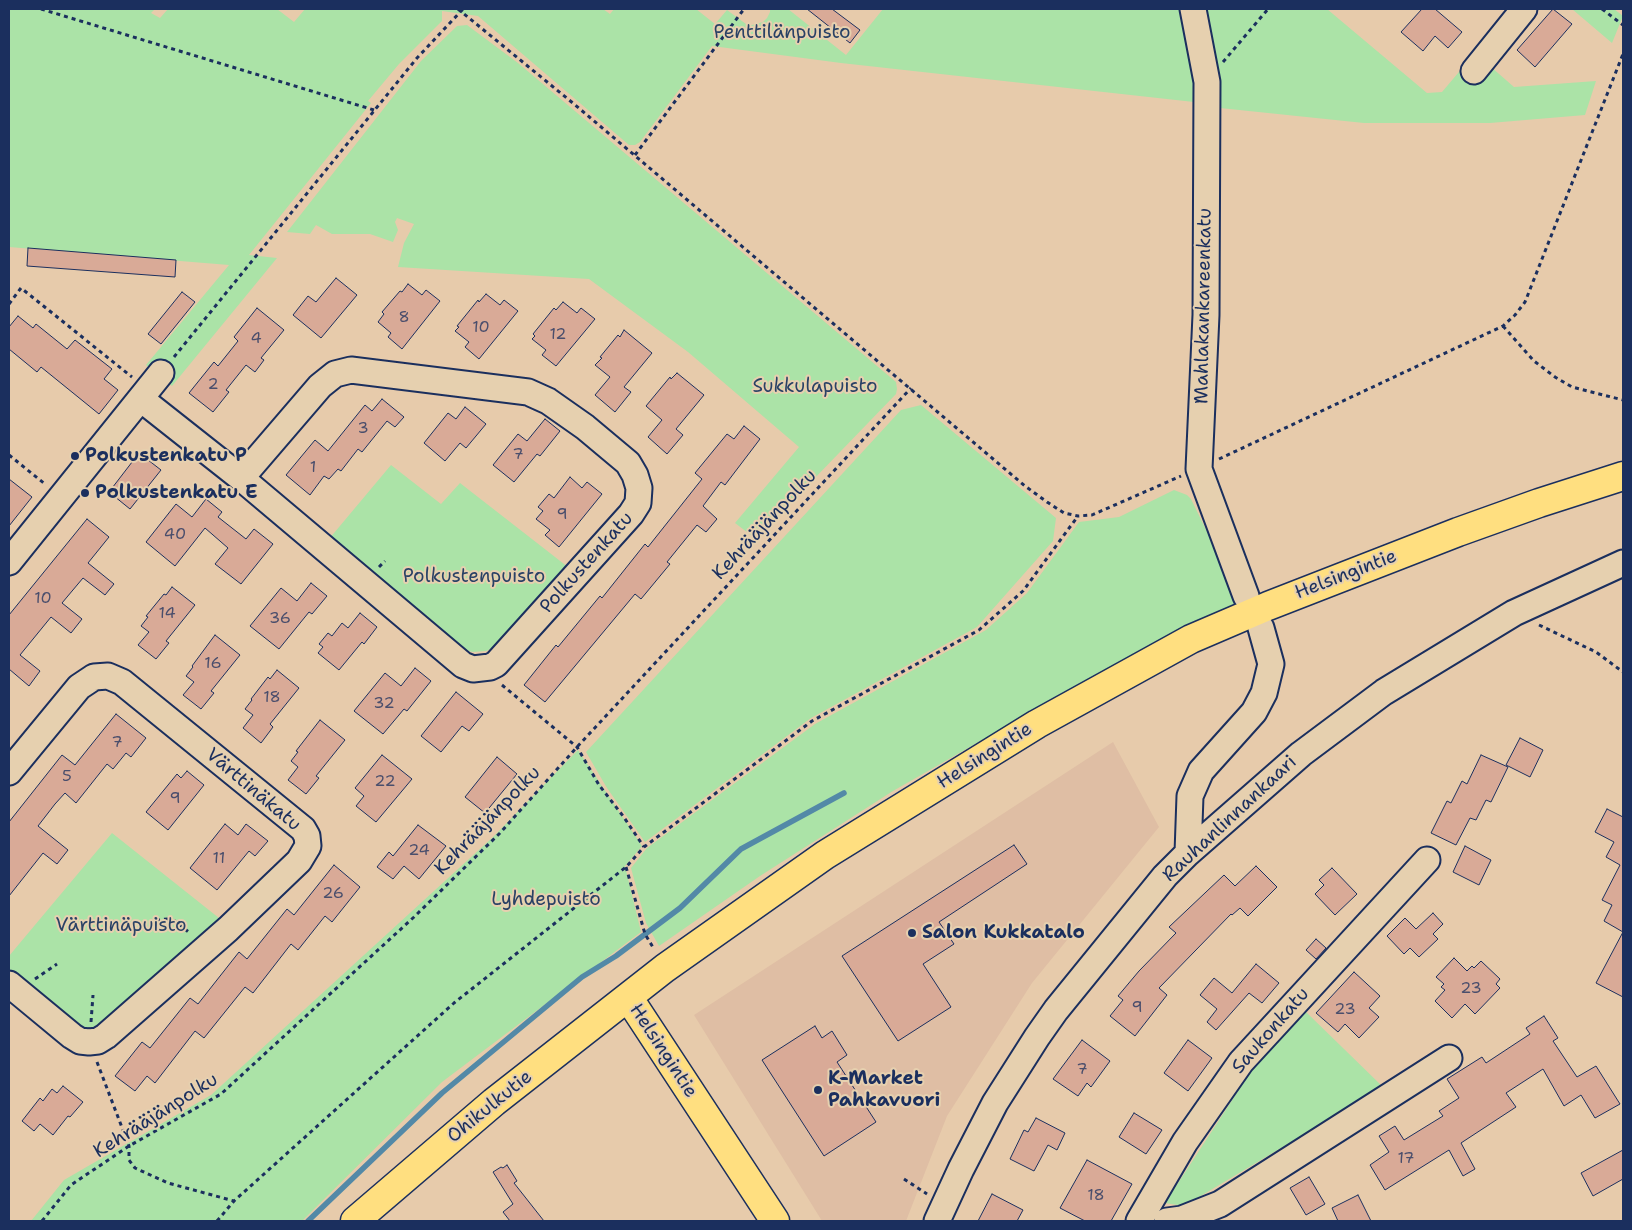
<!DOCTYPE html>
<meta charset="utf-8">
<style>
body{margin:0}
#map{position:relative;width:1632px;height:1230px;overflow:hidden;background:#e7cbab;font-family:"Shantell Sans",sans-serif}
canvas{display:block}
.frame{position:absolute;inset:0;border:10px solid #1b2f5e;pointer-events:none}
</style>
<div id="map">
<canvas width="1632" height="1230"></canvas>
<div class="frame"></div>
</div>
<script>
const c = document.querySelector('canvas').getContext('2d');
c.lineJoin = 'round';
function fillPath(path, color) { c.fillStyle = color; c.fill(path, 'evenodd'); }
const toPath = rows => new Path2D(rows.map(r => 'M' + r).join(''));
function strokePath(path, color, width, dash) { c.strokeStyle = color; c.lineWidth = width; c.lineCap = dash ? 'butt' : 'round'; c.setLineDash(dash || []); c.stroke(path); }
function write(font, color, halo, rows, align = 'center') {
  c.font = font + ' "Shantell Sans",sans-serif'; c.lineWidth = 4; c.setLineDash([]); c.textBaseline = 'middle'; c.strokeStyle = halo; c.fillStyle = color; for (const [text, x, y, turn = 0] of rows) {
    c.save(); c.translate(x, y); c.rotate((+turn || 0) * Math.PI / 180); c.textAlign = isNaN(turn) ? turn : align; if (halo) c.strokeText(text, 0, 0); c.fillText(text, 0, 0); c.restore();
  }
}
fillPath(toPath([
 [1113,742,1159,827,1032,983,947,1116,906,1221,822,1221,694,1015]
]), '#dfbea4');
fillPath(toPath([
 [9,9,155,9,151,13,160,18,168,9,277,9,294,22,305,9,603,9,610,14,614,9,696,9,715,24,727,10,746,24,752,25,763,22,767,18,770,12,770,9,788,9,846,55,883,9,1180,9,1194,76,1194,102,841,63,712,46,640,142,635,145,629,145,478,16,442,11,442,21,399,64,368,101,371,103,249,255,277,258,172,386,146,365,229,265,9,247],
 [1202,9,1327,9,1427,93,1442,92,1475,53,1514,87,1596,81,1585,115,1490,123,1364,123,1220,108,1212,52],
 [1572,9,1614,9,1623,16,1612,43],
 [467,25,518,63,896,382,897,389,896,394,756,539,735,523,799,447,688,352,589,279,398,267,404,243,414,224,397,218,395,222,398,230,393,242,370,234,332,234,316,225,310,234,287,232,421,61,457,26],
 [921,405,1056,518,1053,541,977,627,811,718,645,842,607,788,586,752,901,410],
 [391,465,441,504,460,483,573,571,498,646,486,651,473,652,461,649,329,539],
 [1174,490,1187,495,1191,499,1242,603,1094,676,893,791,760,876,659,946,646,923,631,868,647,848,815,724,986,630,1027,593,1079,522,1119,517],
 [578,750,642,846,625,866,641,932,442,1082,302,1221,31,1221,64,1180,211,1095,493,837],
 [112,833,224,922,106,1026,88,1028,75,1025,9,973,9,956],
 [1304,1010,1383,1087,1184,1206,1165,1203,1255,1065]
]), '#abe3a7');
strokePath(toPath([
 [308,1221,442,1093,582,977,616,956,680,908,741,849,844,793]
]), '#5389a7', 5.5);
const building = toPath([
 [807,9,832,9,860,30,850,43,807,9],
 [1422,9,1435,9,1462,32,1448,48,1435,36,1423,51,1401,32,1422,9],
 [1553,9,1572,24,1535,67,1517,50,1553,9],
 [28,248,176,260,175,277,27,266,28,248],
 [336,278,357,295,321,338,293,315,308,296,316,302,336,278],
 [408,284,422,295,426,290,440,301,402,349,388,337,391,333,378,322,384,314,382,312,400,291,402,292,408,284],
 [182,292,195,302,161,344,148,334,182,292],
 [486,294,500,305,504,300,518,311,479,359,465,347,469,342,455,331,459,327,457,326,478,300,479,302,486,294],
 [563,302,577,313,581,308,595,319,556,366,542,355,546,350,532,339,535,336,533,334,554,308,556,310,563,302],
 [257,308,284,330,261,358,264,360,255,372,246,365,226,390,229,392,213,412,189,393,214,362,218,366,238,341,234,337,257,308],
 [18,316,33,328,36,324,67,349,75,340,112,369,104,379,118,390,99,414,41,367,37,372,9,349,9,327,18,316],
 [624,330,652,353,624,387,631,392,615,412,595,395,610,377,595,365,602,358,600,357,618,335,620,337,624,330],
 [677,373,704,395,676,429,683,435,667,454,648,437,662,420,646,406,670,377,671,379,677,373],
 [382,399,404,417,395,427,387,421,362,452,358,449,341,471,338,469,329,479,324,476,310,495,286,475,315,440,328,451,365,405,372,411,382,399],
 [465,407,486,424,466,448,460,443,445,461,424,443,448,413,456,419,465,407],
 [545,419,560,431,540,456,537,454,514,482,493,465,518,434,527,441,545,419],
 [744,426,760,439,725,485,721,482,703,506,717,519,706,532,697,525,667,562,670,564,641,599,635,594,545,702,524,685,556,645,558,647,600,596,602,598,645,544,648,547,702,479,695,473,727,434,734,439,744,426],
 [139,453,161,470,130,509,109,492,139,453],
 [570,477,582,488,587,482,602,494,559,547,545,535,550,530,536,519,543,511,538,507,549,494,554,498,570,477],
 [9,479,32,497,9,526,9,479],
 [206,499,222,512,218,517,246,539,254,529,273,544,241,584,215,564,228,548,205,528,175,566,146,542,176,504,192,517,206,499],
 [87,519,109,537,88,563,114,584,105,595,83,578,62,603,82,619,71,633,51,617,20,655,40,671,29,686,9,669,9,615,87,519],
 [311,583,327,596,312,614,309,612,279,649,250,626,281,588,297,601,311,583],
 [172,587,195,605,166,641,169,643,156,659,138,645,149,632,141,626,148,617,146,616,164,594,166,595,172,587],
 [360,613,377,627,364,644,362,642,339,670,318,653,323,647,319,644,328,633,332,636,342,623,348,628,360,613],
 [215,635,240,655,211,691,214,693,201,709,183,695,194,682,186,676,193,667,192,666,215,635],
 [415,668,431,681,407,711,404,709,383,734,354,711,385,673,401,686,415,668],
 [277,670,299,688,270,724,273,727,261,743,243,728,253,715,245,709,252,700,251,699,268,677,270,679,277,670],
 [456,692,483,714,469,731,462,726,441,752,421,736,456,692],
 [116,714,146,738,131,757,126,753,113,769,107,764,76,803,65,793,55,804,38,826,68,850,57,864,43,853,9,896,9,822,62,755,75,765,116,714],
 [320,720,345,740,316,776,319,778,306,794,288,780,298,767,291,761,298,752,296,751,320,720],
 [1520,738,1543,750,1530,777,1506,765,1520,738],
 [382,755,412,779,376,822,356,806,364,796,355,788,382,755],
 [1481,755,1508,767,1491,802,1486,800,1476,820,1470,818,1456,845,1431,833,1447,801,1451,803,1462,781,1467,784,1481,755],
 [497,757,517,774,485,813,465,797,497,757],
 [187,771,204,785,168,830,146,812,177,774,181,778,187,771],
 [1607,809,1623,817,1623,932,1604,921,1612,905,1602,900,1620,865,1606,857,1614,842,1595,832,1607,809],
 [225,824,238,835,246,824,268,841,255,856,249,851,217,890,190,868,225,824],
 [418,825,446,846,419,879,404,866,393,879,377,867,389,852,393,856,418,825],
 [1014,845,1027,864,939,922,954,944,923,964,951,1007,898,1041,842,956,1014,845],
 [1465,846,1491,860,1479,885,1453,872,1465,846],
 [334,865,360,887,332,922,325,916,298,950,291,944,253,993,245,987,204,1038,195,1031,155,1083,147,1076,135,1091,115,1076,142,1042,150,1048,190,998,198,1004,239,952,247,959,287,909,294,915,334,865],
 [1256,866,1277,887,1248,916,1240,908,1232,915,1231,914,1159,988,1167,995,1135,1036,1110,1016,1123,1000,1118,996,1139,971,1176,933,1169,927,1224,875,1235,886,1256,866],
 [1332,868,1357,894,1335,915,1315,894,1324,885,1319,880,1332,868],
 [1433,913,1443,924,1433,934,1438,939,1419,957,1410,948,1404,954,1387,936,1405,918,1416,929,1433,913],
 [1623,932,1623,997,1596,983,1623,932],
 [1316,939,1326,948,1316,959,1306,950,1316,939],
 [1454,958,1467,971,1472,966,1474,968,1481,961,1500,979,1496,984,1500,988,1475,1014,1465,1004,1452,1018,1435,1001,1445,990,1441,987,1444,984,1436,977,1454,958],
 [1256,964,1279,983,1262,1003,1249,993,1216,1030,1207,1022,1217,1009,1200,995,1214,978,1232,993,1256,964],
 [1354,972,1380,996,1369,1008,1379,1017,1359,1038,1345,1024,1338,1032,1316,1013,1354,972],
 [1544,1016,1558,1038,1553,1041,1577,1077,1596,1066,1620,1104,1595,1118,1581,1095,1564,1106,1543,1069,1506,1093,1516,1107,1461,1143,1475,1169,1463,1176,1449,1150,1385,1190,1370,1165,1389,1152,1379,1136,1395,1126,1404,1140,1443,1116,1439,1111,1459,1098,1447,1079,1482,1057,1486,1063,1530,1034,1526,1028,1544,1016],
 [815,1026,822,1038,832,1031,847,1055,837,1062,876,1122,824,1156,762,1060,815,1026],
 [1082,1040,1110,1061,1091,1087,1087,1083,1078,1096,1053,1079,1082,1040],
 [1188,1040,1212,1058,1188,1091,1164,1073,1188,1040],
 [63,1086,83,1102,70,1117,68,1116,53,1135,40,1124,34,1131,22,1121,40,1098,43,1101,52,1089,57,1093,63,1086],
 [1134,1113,1162,1130,1146,1154,1119,1137,1134,1113],
 [1036,1118,1065,1133,1057,1150,1048,1145,1034,1171,1010,1159,1024,1130,1028,1132,1036,1118],
 [1623,1150,1623,1179,1593,1196,1581,1173,1623,1150],
 [1087,1160,1132,1184,1111,1221,1085,1221,1060,1208,1087,1160],
 [507,1165,517,1181,514,1183,544,1221,510,1221,503,1212,513,1204,493,1172,501,1167,503,1168,507,1165],
 [1309,1177,1325,1204,1306,1215,1290,1188,1309,1177],
 [992,1194,1023,1210,1017,1221,978,1221,992,1194],
 [1358,1195,1371,1221,1338,1221,1332,1208,1358,1195]
]);
fillPath(building, '#d9aa97');
strokePath(building, '#1b2f5e', 1);
const minor = toPath([
 [1193,9,1207,82,1206,315,1199,469,1246,596],
 [1474,71,1524,9],
 [141,399,241,478,463,665,473,669,490,667,496,664,631,514,638,503,639,488,635,475,628,463,585,427,548,401,528,392,351,370,335,374,320,386,241,478],
 [9,562,161,373],
 [9,772,79,687,94,677,108,676,122,682,303,829,307,836,308,846,299,861,228,929,106,1036,98,1041,89,1042,80,1041,72,1036,9,984],
 [1188,853,1190,796,1201,771,1254,712,1264,693,1271,664,1261,628],
 [937,1221,961,1169,995,1103,1037,1037,1056,1010,1165,876,1188,853,1301,754,1384,692,1514,613,1623,563],
 [1139,1221,1185,1142,1241,1062,1427,860],
 [1167,1221,1182,1219,1220,1204,1449,1058]
]);
const major = toPath([
 [628,997,775,1221],
 [355,1221,494,1102,665,968,825,855,1037,724,1191,639,1268,606,1458,532,1539,503,1623,476]
]);
strokePath(minor, '#1b2f5e', 29);
strokePath(major, '#1b2f5e', 31);
strokePath(toPath([
 [41,9,374,110],
 [458,9,574,104,1025,486,1047,502,1064,513,1078,516,1092,515,1181,476],
 [1602,9,1623,25],
 [1223,62,1268,9],
 [635,155,744,9],
 [9,304,21,288,132,377],
 [1503,326,1534,361,1555,377,1572,387,1623,400],
 [174,357,417,58,463,9],
 [9,455,45,484],
 [1219,459,1503,326,1515,315,1525,302,1623,54],
 [379,567,385,561],
 [1539,625,1596,652,1623,672],
 [502,685,577,747,599,785,623,816,644,847],
 [626,867,645,934,654,949],
 [156,920,168,919,175,921,191,934],
 [35,979,57,964],
 [91,1022,93,995],
 [97,1062,129,1146,129,1160,135,1168,168,1183,234,1201],
 [904,1179,927,1194],
 [42,1221,71,1185,129,1146,221,1094,414,917,500,833,577,747,911,388],
 [217,1221,234,1201,454,1003,626,867,644,847,812,721,979,630,1023,591,1078,516]
]), '#1b2f5e', 3, [4, 4]);
strokePath(minor, '#e6d0af', 25);
strokePath(major, '#ffdf80', 28);
for (const [x, y, r, color] of [
 [75,456,5,"#1b2f5e"],
 [85,493,5,"#1b2f5e"],
 [912,933,5,"#1b2f5e"],
 [818,1090,5,"#1b2f5e"]
]) { const dot = new Path2D(); dot.arc(x, y, r, 0, 2 * Math.PI); c.fillStyle = color; c.fill(dot); strokePath(dot, '#e6d0af', 2); }
write('16px', '#4a4e6c', null, [
 ["8",404,318],
 ["10",481,328],
 ["12",558,335],
 ["4",256,339],
 ["2",213,385],
 ["3",363,429],
 ["7",518,455],
 ["1",313,468],
 ["9",562,515],
 ["40",175,535],
 ["10",43,599],
 ["14",167,614],
 ["36",280,619],
 ["16",213,664],
 ["18",272,698],
 ["32",384,704],
 ["7",117,743],
 ["5",67,777],
 ["22",385,782],
 ["9",175,799],
 ["24",419,851],
 ["11",219,859],
 ["26",333,894],
 ["23",1471,989],
 ["9",1137,1008],
 ["23",1345,1010],
 ["7",1082,1070],
 ["17",1406,1159],
 ["18",1096,1196]
]);
write('19px', '#294165', '#e6d0af', [
 ["Penttilänpuisto",782,33],
 ["Sukkulapuisto",815,387],
 ["Polkustenpuisto",474,577],
 ["Lyhdepuisto",546,900],
 ["Värttinäpuisto",121,926]
]);
write('19px', '#1b2f5e', '#e6d0af', [
 ["Mahlakankareenkatu",1204,306,-89],
 ["Kehrääjänpolku",765,525,-47],
 ["Polkustenkatu",587,563,-48],
 ["Helsingintie",1346,575,-21],
 ["Helsingintie",985,756,-32],
 ["Värttinäkatu",253,790,40],
 ["Rauhanlinnankaari",1230,819,-43],
 ["Kehrääjänpolku",488,821,-46],
 ["Saukonkatu",1271,1031,-49],
 ["Helsingintie",663,1051,57],
 ["Ohikulkutie",490,1107,-39],
 ["Kehrääjänpolku",156,1116,-32]
]);
write('bold 19px', '#1b2f5e', '#e6d0af', [
 ["Polkustenkatu P",85,456],
 ["Polkustenkatu E",95,493],
 ["Salon Kukkatalo",922,933],
 ["K-Market",828,1079],
 ["Pahkavuori",828,1101]
], 'left');
</script>
